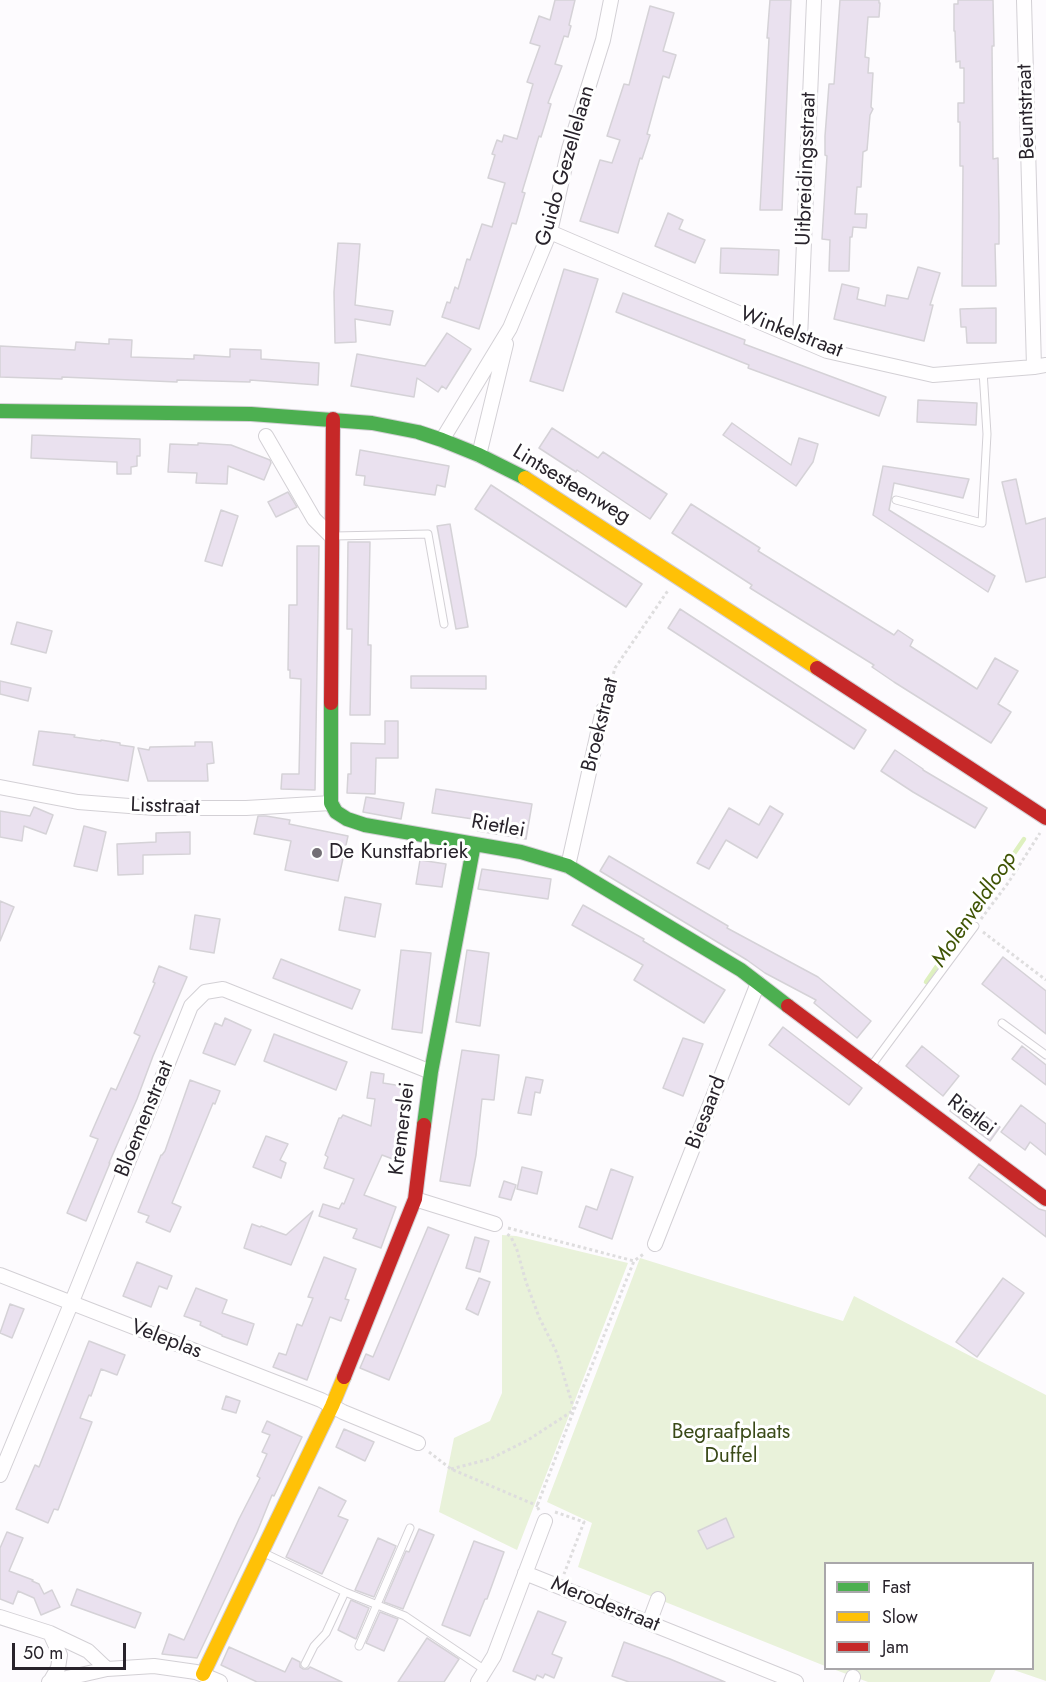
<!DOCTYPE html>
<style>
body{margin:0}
#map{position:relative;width:1046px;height:1682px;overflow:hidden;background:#fdfbfe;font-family:Jost,sans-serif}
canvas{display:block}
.legend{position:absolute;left:824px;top:1562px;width:210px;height:108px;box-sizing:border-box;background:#fff;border:2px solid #a9a7aa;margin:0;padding:8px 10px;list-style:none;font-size:18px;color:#28232b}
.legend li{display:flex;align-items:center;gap:12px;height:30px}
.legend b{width:30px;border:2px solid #a9a7aa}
.scale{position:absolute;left:12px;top:1643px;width:114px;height:27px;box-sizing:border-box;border:3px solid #28232b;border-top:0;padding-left:8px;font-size:18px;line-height:21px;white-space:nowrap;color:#28232b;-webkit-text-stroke:4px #fff;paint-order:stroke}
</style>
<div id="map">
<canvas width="1046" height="1682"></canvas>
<ul class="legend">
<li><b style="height:8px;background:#4caf50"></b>Fast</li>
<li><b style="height:8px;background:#ffc107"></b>Slow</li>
<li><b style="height:8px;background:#c62828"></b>Jam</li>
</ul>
<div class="scale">50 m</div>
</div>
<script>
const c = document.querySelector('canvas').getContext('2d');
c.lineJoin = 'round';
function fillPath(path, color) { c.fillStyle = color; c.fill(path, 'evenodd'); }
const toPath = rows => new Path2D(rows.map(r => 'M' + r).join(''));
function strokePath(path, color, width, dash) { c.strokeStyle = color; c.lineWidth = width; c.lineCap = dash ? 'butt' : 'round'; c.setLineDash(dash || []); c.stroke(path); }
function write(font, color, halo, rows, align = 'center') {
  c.font = font + ' Jost,sans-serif'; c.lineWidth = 6; c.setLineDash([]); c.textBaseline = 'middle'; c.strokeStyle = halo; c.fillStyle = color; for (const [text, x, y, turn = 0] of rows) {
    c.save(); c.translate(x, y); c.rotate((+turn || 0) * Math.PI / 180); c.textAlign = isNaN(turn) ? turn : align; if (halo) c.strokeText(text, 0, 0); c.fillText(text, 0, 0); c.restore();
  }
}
fillPath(toPath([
 [502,1235,516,1236,628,1263,517,1550,439,1512,454,1438,490,1421,502,1393],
 [640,1258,843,1321,854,1296,1046,1395,1046,1681,1011,1669,1032,1668,1032,1564,826,1564,825,1666,578,1567,592,1523,547,1502],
 [833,1669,996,1669,990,1682,868,1682]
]), '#e9f2da');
strokePath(toPath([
 [926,982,1024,839]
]), '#def0bf', 4.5);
const building = toPath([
 [555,0,575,0,569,25,571,26,568,37,564,36,555,64,562,66,548,103,551,104,546,121,541,137,539,136,522,192,525,193,516,224,512,223,479,329,442,317,447,302,450,303,455,287,458,289,467,259,470,260,482,224,492,227,505,183,488,178,495,155,492,154,497,140,502,142,504,135,517,139,533,84,527,82,540,46,530,43,539,16,550,20,555,0],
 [770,0,791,0,782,210,760,210,769,38,767,38,770,0],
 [840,0,879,0,879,3,880,3,879,17,868,17,865,57,869,58,868,73,873,73,871,107,873,109,870,115,867,150,863,152,861,187,857,187,855,214,867,214,866,228,853,227,852,237,850,237,849,271,829,271,830,240,822,239,827,156,825,155,825,136,829,84,834,84,840,0],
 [958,0,993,0,994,46,992,46,993,159,998,158,999,215,999,244,995,244,996,286,962,286,963,166,960,166,960,122,958,122,958,103,964,103,964,68,960,68,960,61,956,62,955,31,954,31,954,4,958,4,958,0],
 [650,6,674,13,663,51,676,55,669,78,663,76,647,134,650,135,642,159,640,158,618,233,580,221,600,160,612,163,620,140,607,136,624,84,629,85,650,6],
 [668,213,683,220,679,229,705,240,695,263,655,246,668,213],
 [338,243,360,244,355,305,393,311,390,325,355,319,356,342,335,343,334,292,338,243],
 [721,248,779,250,778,275,720,273,721,248],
 [918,267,940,273,930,305,933,305,924,341,834,319,842,284,859,288,857,299,885,306,887,295,908,299,918,267],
 [564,269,598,279,563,391,530,381,564,269],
 [623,293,745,340,744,344,886,397,879,416,748,368,749,365,616,312,623,293],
 [996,308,996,343,967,343,966,327,961,327,960,309,996,308],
 [447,333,471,349,446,389,442,386,438,392,417,378,414,397,351,386,357,354,425,366,447,333],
 [109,339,132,340,131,357,194,359,194,355,230,357,230,349,261,350,261,359,319,363,318,385,250,380,250,382,177,380,177,382,62,377,62,379,0,377,0,346,75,350,76,342,109,344,109,339],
 [918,400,977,403,976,425,917,422,918,400],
 [732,423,791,465,799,438,818,444,813,462,796,486,723,435,732,423],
 [552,428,598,458,603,452,667,494,650,519,577,470,576,472,539,448,552,428],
 [32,435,140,439,140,456,137,456,137,466,131,467,131,474,117,474,117,462,31,458,32,435],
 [198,443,231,445,270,460,271,463,264,480,228,466,227,484,196,483,197,473,168,472,170,444,198,445,198,443],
 [360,450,449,466,445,487,437,485,435,495,364,485,365,476,356,475,360,450],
 [883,466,969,479,963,498,894,483,889,510,995,576,988,592,873,515,883,466],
 [1016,479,1026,524,1046,518,1046,577,1026,582,1002,482,1016,479],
 [491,485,642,584,626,607,475,509,491,485],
 [288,492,297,507,276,517,268,502,288,492],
 [691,504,760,548,758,551,894,635,898,630,913,640,910,646,977,689,995,658,1018,671,998,704,1011,712,991,743,894,682,872,667,874,665,750,588,752,585,672,533,691,504],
 [221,510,238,516,222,566,205,561,221,510],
 [450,524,468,627,456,629,437,526,450,524],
 [348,542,370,542,368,645,371,645,370,715,350,715,352,629,347,629,348,542],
 [297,546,319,546,315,790,281,789,282,774,299,774,301,679,290,678,290,670,288,670,289,605,297,605,297,546],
 [680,609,866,730,854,749,668,628,680,609],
 [17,622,52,631,46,653,11,644,17,622],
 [411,676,486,676,486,689,411,688,411,676],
 [0,681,31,688,28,701,0,694,0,681],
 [385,721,398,721,398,758,376,758,375,794,347,793,348,774,351,774,351,743,385,744,385,721],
 [39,731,75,735,74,737,101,741,101,740,120,743,120,745,134,747,128,781,33,765,39,731],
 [195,742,212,742,214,763,207,764,208,781,148,781,138,748,149,750,150,747,195,746,195,742],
 [895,750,923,769,923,770,987,808,975,828,913,792,881,771,895,750],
 [436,789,532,804,526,839,478,831,480,820,432,813,436,789],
 [366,797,404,803,401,819,363,812,366,797],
 [770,806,783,814,757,858,726,840,709,869,697,863,729,808,759,825,770,806],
 [34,807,53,815,46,834,24,826,22,841,0,837,0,811,30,816,34,807],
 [258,816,266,816,290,820,289,824,348,836,338,881,285,870,291,841,254,834,258,816],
 [84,826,106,832,97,871,74,866,84,826],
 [190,832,190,854,143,855,143,874,118,875,117,844,156,842,156,833,190,832],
 [609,856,728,926,727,928,818,977,871,1021,857,1038,814,1003,816,1000,765,973,747,960,600,871,609,856],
 [420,860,446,864,442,887,416,884,420,860],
 [482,869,551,879,548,899,478,889,482,869],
 [345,897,381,904,375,937,339,930,345,897],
 [0,901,14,907,0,941,0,901],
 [583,905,644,939,643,941,725,990,704,1023,634,980,643,965,572,925,583,905],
 [195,915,220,919,214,953,190,949,195,915],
 [401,950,431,953,422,1033,392,1029,401,950],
 [467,950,489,953,480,1026,456,1022,467,950],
 [1003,957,1046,991,1046,1034,982,984,1003,957],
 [281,959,360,990,352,1009,273,978,281,959],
 [159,966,187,977,153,1056,137,1099,109,1163,110,1163,86,1221,67,1213,98,1139,90,1136,111,1088,116,1090,140,1036,134,1033,155,983,153,982,159,966],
 [225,1018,251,1030,235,1065,203,1053,215,1023,222,1026,225,1018],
 [783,1027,862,1088,849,1105,769,1045,783,1027],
 [274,1034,347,1062,336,1090,264,1061,274,1034],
 [683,1038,703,1044,683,1096,663,1088,683,1038],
 [922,1046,959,1076,943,1096,906,1066,922,1046],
 [1022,1046,1046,1065,1046,1085,1012,1059,1022,1046],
 [462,1050,499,1055,494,1100,482,1099,476,1155,470,1186,440,1181,462,1050],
 [371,1072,384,1074,383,1083,408,1087,400,1133,407,1136,398,1161,382,1155,364,1195,396,1207,381,1248,353,1238,357,1229,319,1216,323,1204,339,1209,342,1203,344,1204,354,1179,324,1168,328,1157,325,1155,339,1118,341,1118,343,1115,371,1126,375,1099,367,1098,371,1072],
 [526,1077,543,1080,540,1093,535,1092,531,1115,518,1113,526,1077],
 [190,1080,220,1091,215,1104,213,1103,172,1203,181,1207,170,1232,146,1222,149,1216,138,1212,161,1155,162,1155,165,1151,190,1080],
 [960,1097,1000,1127,990,1141,950,1111,960,1097],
 [1021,1105,1046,1124,1046,1155,1030,1142,1025,1150,1001,1132,1021,1105],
 [266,1136,288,1144,280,1160,286,1163,281,1178,253,1167,266,1136],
 [979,1164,1039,1209,1046,1211,1046,1237,969,1178,979,1164],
 [522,1167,542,1172,537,1194,517,1189,522,1167],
 [611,1169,633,1177,612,1239,579,1227,586,1206,597,1210,611,1169],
 [504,1181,516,1185,511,1200,499,1197,504,1181],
 [313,1211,291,1265,244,1248,252,1224,260,1227,261,1226,286,1235,313,1211],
 [428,1227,449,1235,389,1380,360,1368,366,1354,373,1357,428,1227],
 [475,1237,489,1241,480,1272,466,1268,475,1237],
 [324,1257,356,1269,345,1299,349,1300,341,1321,330,1317,307,1380,273,1367,279,1353,286,1355,297,1324,302,1326,313,1298,308,1297,324,1257],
 [137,1262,172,1276,167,1289,159,1286,151,1307,123,1296,137,1262],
 [479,1278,490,1282,478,1315,466,1309,479,1278],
 [1003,1278,1024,1293,977,1357,956,1342,1003,1278],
 [196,1288,227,1300,222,1313,254,1324,247,1345,222,1336,222,1335,200,1325,201,1322,184,1316,196,1288],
 [10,1304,24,1309,12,1338,0,1333,10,1304],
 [89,1341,125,1355,117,1375,101,1369,91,1396,89,1395,80,1418,92,1422,58,1510,54,1509,48,1523,16,1509,35,1465,39,1467,89,1341],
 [226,1396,240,1401,236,1413,222,1409,226,1396],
 [267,1421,302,1437,274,1496,272,1495,257,1532,197,1658,162,1654,169,1634,184,1640,239,1519,260,1478,257,1476,267,1454,262,1452,270,1435,262,1432,267,1421],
 [344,1429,374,1442,365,1461,336,1447,344,1429],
 [319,1487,346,1501,338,1516,348,1520,322,1574,286,1557,319,1487],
 [726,1518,734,1537,707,1549,698,1531,726,1518],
 [419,1529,434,1535,403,1609,384,1602,406,1551,409,1552,419,1529],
 [7,1532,23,1538,9,1571,33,1580,32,1581,39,1584,44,1594,52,1590,60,1607,41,1615,34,1598,18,1591,13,1604,0,1599,0,1548,7,1532],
 [378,1538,396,1546,374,1597,355,1590,378,1538],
 [474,1541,504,1552,487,1599,485,1599,470,1636,442,1625,474,1541],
 [77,1589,141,1613,135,1628,71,1605,77,1589],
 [351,1600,369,1608,356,1639,338,1630,351,1600],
 [538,1611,566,1622,552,1654,562,1658,554,1678,545,1674,543,1678,537,1675,535,1680,513,1671,538,1611],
 [380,1612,398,1619,384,1651,366,1643,380,1612],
 [427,1638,459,1659,444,1682,398,1682,427,1638],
 [624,1642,670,1659,725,1682,629,1682,612,1676,624,1642],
 [229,1647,285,1672,292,1658,300,1662,300,1667,303,1669,308,1669,310,1667,342,1682,257,1682,221,1665,229,1647]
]);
fillPath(building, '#eae1ef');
strokePath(building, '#d5d2d7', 1.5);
const lane = toPath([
 [896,500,982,523,987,434,983,371],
 [334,536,428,534,444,624],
 [1002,1023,1046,1055],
 [872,1065,975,926],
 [264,1553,345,1592,405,1616,485,1670],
 [359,1646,410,1528],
 [305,1664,314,1646,326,1633,345,1592]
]);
const street = toPath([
 [1024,0,1034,367],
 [550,232,827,351,933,375,1034,367,1046,365],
 [800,339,814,0],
 [266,436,314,519,331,536],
 [442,440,510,328,550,232,569,149,603,40,611,0],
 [479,455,506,344],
 [0,787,78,802,155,808,246,808,331,803],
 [568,866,603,710],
 [415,1199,495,1224],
 [655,1244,758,983],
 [0,1275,321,1400,343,1412,418,1443],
 [0,1475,71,1304,191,1006,205,992,223,989,431,1072],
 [525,1573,796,1682],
 [0,1617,50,1633],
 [649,1623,658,1599],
 [49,1682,107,1669,154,1666,196,1672,220,1682],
 [50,1682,58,1668,60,1655,50,1633,88,1651,107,1669],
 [478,1682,494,1656,545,1521],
 [851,1682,853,1677]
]);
const fast = toPath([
 [0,411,251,414,372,423,418,432,442,440,479,455,525,478],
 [331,703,331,803,336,812,347,819,365,825,521,852,568,866,741,970,788,1006],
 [424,1125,431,1072,474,844]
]);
const slow = toPath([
 [525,478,817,668],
 [203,1674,332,1406,344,1377]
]);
const jam = toPath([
 [817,668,1046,818],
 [331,703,333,419],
 [788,1006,1046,1199],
 [344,1377,415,1199,424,1125]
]);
strokePath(lane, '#d3d0d5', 9);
strokePath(street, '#d3d0d5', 16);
strokePath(fast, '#d3d0d5', 16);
strokePath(slow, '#d3d0d5', 16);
strokePath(jam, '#d3d0d5', 16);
strokePath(toPath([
 [607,697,615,668,669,589],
 [981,919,1008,883,1040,833],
 [983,932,1046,980],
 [508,1228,634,1261],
 [429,1452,451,1469,538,1506],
 [451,1469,490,1459,528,1440,574,1410,557,1353,539,1317,526,1282,517,1250,511,1237,506,1233],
 [539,1510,537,1506,574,1410,634,1261,645,1253],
 [555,1512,584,1522,564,1574]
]), '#deddde', 3, [3, 3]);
strokePath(lane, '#fffeff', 7);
strokePath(street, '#fffeff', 14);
strokePath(fast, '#4caf50', 14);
strokePath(slow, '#ffc107', 14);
strokePath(jam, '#c62828', 14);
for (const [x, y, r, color] of [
 [317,853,6,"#736f75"]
]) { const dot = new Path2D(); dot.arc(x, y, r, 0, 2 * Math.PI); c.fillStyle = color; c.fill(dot); strokePath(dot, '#fff', 2); }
write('21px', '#28232b', '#fff', [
 ["Beuntstraat",1027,112,-92],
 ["Guido Gezellelaan",566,166,-74],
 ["Uitbreidingsstraat",807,169,-88],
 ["Winkelstraat",791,333,21],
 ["Lintsesteenweg",571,485,31],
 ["Broekstraat",601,725,-76],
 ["Lisstraat",165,807,2],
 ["Rietlei",498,827,10],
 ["Biesaard",707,1113,-69],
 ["Rietlei",971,1116,37],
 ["Bloemenstraat",145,1119,-68],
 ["Kremerslei",403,1129,-83],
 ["Veleplas",166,1340,21],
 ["Merodestraat",605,1605,22]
]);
write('21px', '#28232b', '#fff', [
 ["De Kunstfabriek",329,853]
], 'left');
write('21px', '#3a4a18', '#fff', [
 ["Begraafplaats",731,1433],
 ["Duffel",731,1457]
]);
write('italic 22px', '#405505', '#fff', [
 ["Molenveldloop",975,910,-56]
]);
</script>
